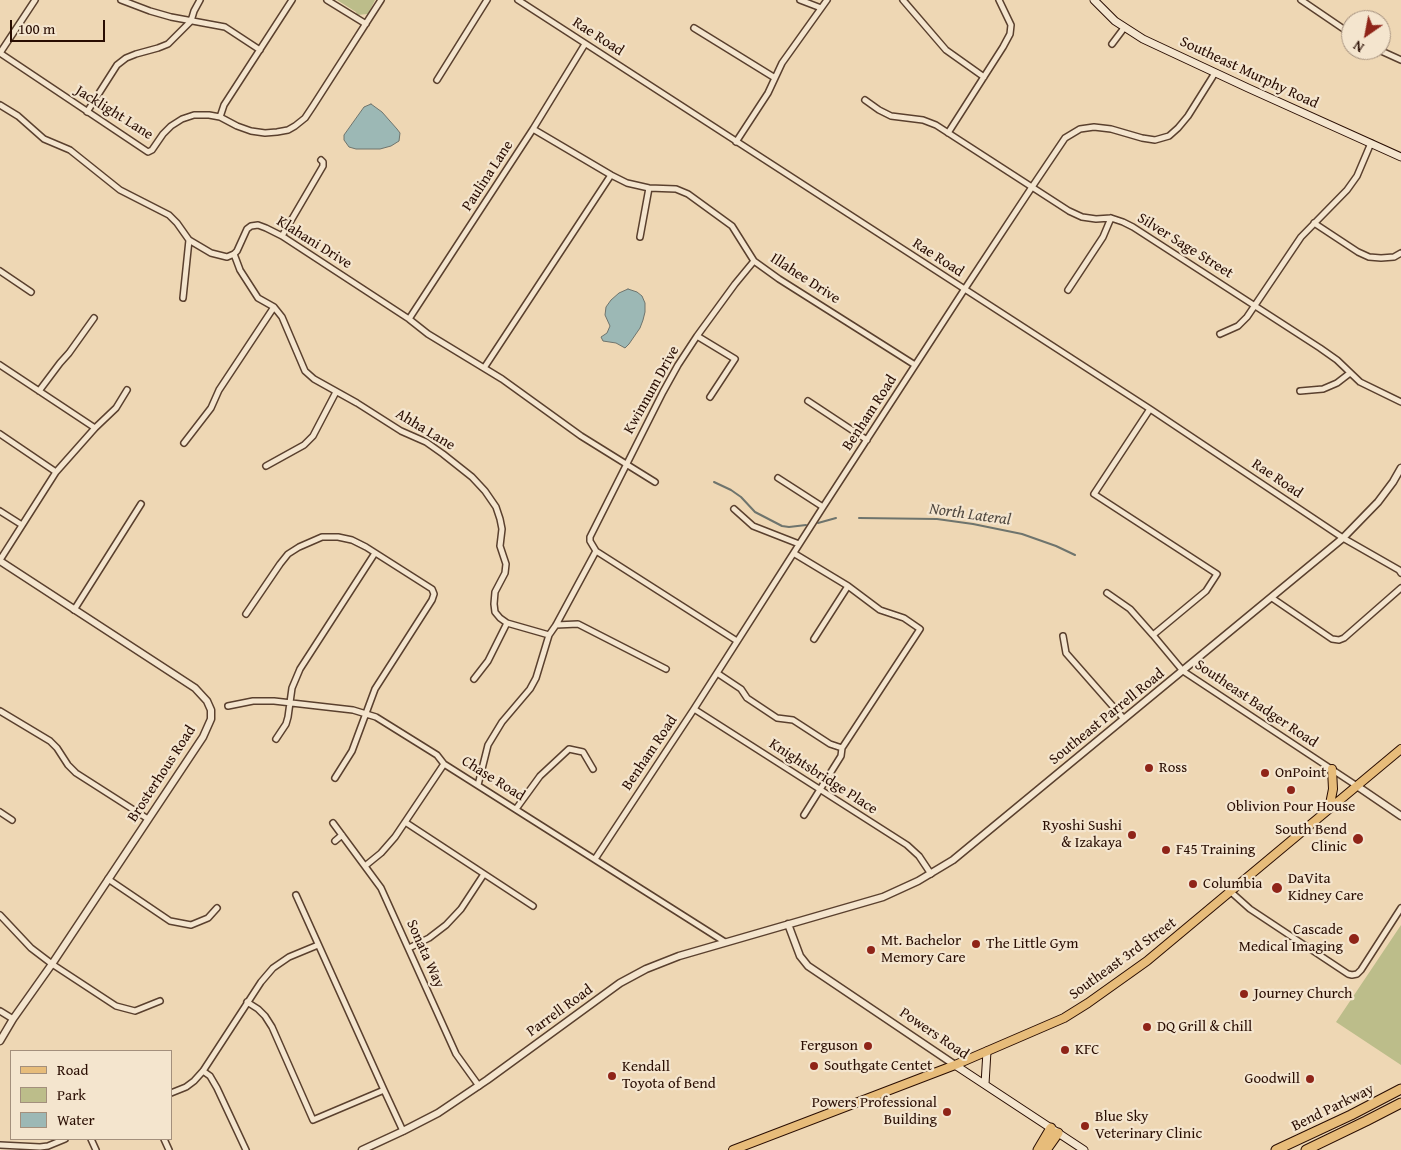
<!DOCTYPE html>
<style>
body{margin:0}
#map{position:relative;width:1401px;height:1150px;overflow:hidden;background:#eed7b4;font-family:"Gentium Book Plus",serif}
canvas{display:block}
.legend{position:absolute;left:10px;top:1050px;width:162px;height:90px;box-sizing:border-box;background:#f4e5ce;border:1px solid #a38f7c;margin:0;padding:6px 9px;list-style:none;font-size:15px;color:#290d02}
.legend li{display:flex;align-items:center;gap:10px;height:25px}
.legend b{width:25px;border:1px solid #a38f7c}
.north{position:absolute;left:1341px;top:10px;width:50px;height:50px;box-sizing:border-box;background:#f4e5ce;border:1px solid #a38f7c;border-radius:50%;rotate:213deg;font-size:14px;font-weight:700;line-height:20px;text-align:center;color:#290d02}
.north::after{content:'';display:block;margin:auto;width:18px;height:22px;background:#8f2418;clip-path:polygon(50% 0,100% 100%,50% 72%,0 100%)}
.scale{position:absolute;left:10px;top:20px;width:95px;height:22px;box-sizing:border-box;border:2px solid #290d02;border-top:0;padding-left:6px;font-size:15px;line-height:18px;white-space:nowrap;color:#290d02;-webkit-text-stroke:4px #f4e5ce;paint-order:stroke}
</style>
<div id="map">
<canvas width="1401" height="1150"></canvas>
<ul class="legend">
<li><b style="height:6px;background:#e7bc7a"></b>Road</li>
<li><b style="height:14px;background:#bcbd8a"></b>Park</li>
<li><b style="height:14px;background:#9cb8b5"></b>Water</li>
</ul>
<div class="north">N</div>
<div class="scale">100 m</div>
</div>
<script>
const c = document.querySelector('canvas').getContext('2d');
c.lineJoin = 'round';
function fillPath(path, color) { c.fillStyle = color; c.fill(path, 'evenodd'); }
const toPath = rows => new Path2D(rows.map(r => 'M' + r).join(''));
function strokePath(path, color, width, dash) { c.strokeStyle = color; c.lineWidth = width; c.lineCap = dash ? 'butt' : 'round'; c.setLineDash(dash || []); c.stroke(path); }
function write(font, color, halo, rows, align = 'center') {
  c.font = font + ' "Gentium Book Plus",serif'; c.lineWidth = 4.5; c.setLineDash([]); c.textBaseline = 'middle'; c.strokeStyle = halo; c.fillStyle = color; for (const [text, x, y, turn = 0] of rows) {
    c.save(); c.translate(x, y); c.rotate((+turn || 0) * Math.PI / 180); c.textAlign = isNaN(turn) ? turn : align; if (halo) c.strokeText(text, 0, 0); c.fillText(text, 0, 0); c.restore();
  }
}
fillPath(toPath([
 [337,0,375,0,368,14,357,15,356,12],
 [1401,925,1401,1065,1336,1022]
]), '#bcbd8a');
const water = toPath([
 [371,104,382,112,397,129,400,133,399,141,391,146,380,149,356,149,349,147,344,140,344,135,364,107,371,104],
 [628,289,637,292,642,296,645,303,645,312,643,320,640,328,629,344,625,348,616,343,603,341,601,337,607,333,610,326,605,315,606,307,611,300,619,293,628,289]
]);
fillPath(water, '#9cb8b5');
strokePath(water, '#6e746d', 1);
strokePath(toPath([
 [714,482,731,490,741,497,755,512,782,526,789,527,806,525],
 [859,518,937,519,973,524,1022,534,1056,546,1075,555],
 [818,523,836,518]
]), '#6e746d', 2);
const minor = toPath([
 [35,0,0,53,148,152,152,150,163,134,171,126,182,119,194,115,209,115,220,117,237,126,251,131,265,133,277,132,288,130,295,126,305,118,313,106,381,0],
 [121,0,150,11,171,17,225,27,260,50],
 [327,0,366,24],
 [518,0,1150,409,1343,538,1399,570,1401,573],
 [800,0,821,8],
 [903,0,946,50,984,77],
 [1301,0,1351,34],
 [694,28,775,78],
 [1112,44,1124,28],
 [1379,50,1401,60],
 [437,80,487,0],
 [865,100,879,110,891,116,923,120,936,125,1069,211,1082,217,1096,219,1111,218,1123,222,1133,227,1320,348,1337,360,1360,382,1401,402],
 [0,105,18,116,44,139,70,150,120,190,169,215,177,223,189,240,211,253,227,257,234,254,237,251,247,229,251,226,258,225,266,228,282,236,409,319,428,334,502,379,581,436,655,482],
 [87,112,117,65,126,58,136,54,158,48,168,44,191,21,194,11,200,0],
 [220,117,224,105,292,0],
 [533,129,611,175,627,183,649,188,676,189,688,194,732,226,754,261,779,279,915,365],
 [948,133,1003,47,1010,34,1011,25,999,0],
 [736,142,768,93,782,63,827,0],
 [1314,223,1358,252,1369,257,1381,258,1394,257,1401,253],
 [282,236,323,166,323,162,321,160],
 [640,237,649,188],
 [234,254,240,270,258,298,274,307,282,317,305,371,314,379,357,403,401,431,426,442,443,454,472,477,485,491,496,507,500,519,502,529,500,546,506,564,505,573,495,592,494,604,495,612,500,618,507,623,549,635],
 [0,271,31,292],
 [1068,290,1103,237,1111,218],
 [183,298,189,240],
 [409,319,533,129,585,44],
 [1220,334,1238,326,1247,317,1301,237,1347,190,1357,176,1371,143],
 [697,336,735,359,710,397],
 [0,365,95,428],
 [484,368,611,175],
 [39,391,60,363,69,353,94,318],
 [1300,391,1323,389,1337,383,1350,373],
 [808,401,867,440],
 [1150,409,1094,494,1217,574,1206,591,1153,635],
 [0,434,56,472],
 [184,443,211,408,219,390,274,307],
 [266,466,304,445,313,436,336,392],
 [778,478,823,507],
 [734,509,753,526,799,544],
 [0,511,22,525],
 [795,554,848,586,880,610,904,618,920,629,842,748,841,756,804,815],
 [0,560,56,472,95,428,116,408,127,390],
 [1107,593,1130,609,1153,635,1183,671,1357,786],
 [1272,598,1332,639,1339,640,1344,638,1401,588],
 [74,610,141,504],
 [246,614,280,564,288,554,299,547,322,537,338,537,352,540,366,547,432,589,434,594,432,600,375,689,352,751,335,778],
 [556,625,578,624,666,669],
 [1063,636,1066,653,1124,719],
 [814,639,848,586],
 [737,641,596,551,590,541,590,537,663,392,678,365,697,336,735,284,754,261],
 [717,673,741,689,747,698,777,718,793,720,830,744,842,748],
 [474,679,488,661,507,623],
 [228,706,253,701,274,701,353,710,376,717,437,755,444,764,725,942],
 [694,709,907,845,919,856,931,874],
 [0,711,50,741,57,748,68,765,76,773,148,819],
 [276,739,286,724,288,717,292,688,300,669,375,553],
 [478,785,488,745,502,722,530,689,536,678,549,635,556,625,596,551],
 [516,809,540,776,569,749,583,752,593,769],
 [0,812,12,820],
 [405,822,533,906],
 [333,823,381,888,456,1054,479,1086],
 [335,841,342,835],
 [595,859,694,709,823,507,964,290,1032,187,1065,138,1080,129,1094,127,1111,129,1142,138,1155,140,1169,136,1178,128,1188,116,1215,73],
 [365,866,381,853,395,837,444,764],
 [108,879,170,921,191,925,208,918,217,908],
 [1231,892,1250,909,1348,974,1352,975,1357,974,1361,970,1401,908],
 [296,895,384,1090,403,1131],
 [0,915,31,948,52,964,116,1006,135,1011,160,1001],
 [409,948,429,938,446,925,461,909,484,874],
 [247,1002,258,1009,265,1016,272,1027,313,1120,384,1090],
 [0,1011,13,1019],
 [203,1071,210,1076,217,1088,246,1150],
 [171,1093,186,1087,194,1081,203,1071,261,982,273,968,289,957,318,945],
 [91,1139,96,1150],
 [164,1139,169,1150],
 [0,1145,40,1147,48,1146,65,1139]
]);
const tertiary = toPath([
 [0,561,195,688,207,701,211,710,211,719,203,737,52,964,13,1019,0,1041],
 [1357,786,1401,816],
 [788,924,800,956,808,966,955,1065],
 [362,1150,403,1131,438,1113,487,1080,620,983,646,969,679,956,883,897,918,881,953,860,1343,538,1378,502,1393,482,1401,468]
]);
const secondary = toPath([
 [1094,0,1115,21,1143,39,1248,88,1401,157],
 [955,1065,1084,1150],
 [985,1084,987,1051]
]);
const primary = toPath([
 [1329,809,1333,789,1332,769],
 [733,1150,955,1065,1064,1018,1088,1003,1147,961,1401,749]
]);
const trunk = toPath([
 [1038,1150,1051,1128],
 [1046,1150,1058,1133],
 [1276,1150,1351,1115,1401,1089],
 [1306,1150,1366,1121,1401,1103]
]);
strokePath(minor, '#5a402e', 8);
strokePath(tertiary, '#5a402e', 9);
strokePath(secondary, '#290d02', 9);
strokePath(primary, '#290d02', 10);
strokePath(trunk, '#290d02', 11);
strokePath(minor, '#f4e5ce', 5);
strokePath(tertiary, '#f4e5ce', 6);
strokePath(secondary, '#f4e5ce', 7);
strokePath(primary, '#e7bc7a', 8);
strokePath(trunk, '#e7bc7a', 9);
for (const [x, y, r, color] of [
 [1149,768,5,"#8f2418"],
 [1265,773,5,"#8f2418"],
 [1291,790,5,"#8f2418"],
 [1132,835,5,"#8f2418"],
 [1358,839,6,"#8f2418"],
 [1166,850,5,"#8f2418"],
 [1193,884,5,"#8f2418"],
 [1277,888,6,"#8f2418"],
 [1354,939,6,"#8f2418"],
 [976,944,5,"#8f2418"],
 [871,950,5,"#8f2418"],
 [1244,994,5,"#8f2418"],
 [1147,1027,5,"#8f2418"],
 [868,1046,5,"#8f2418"],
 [1065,1050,5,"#8f2418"],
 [814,1066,5,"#8f2418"],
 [612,1076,5,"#8f2418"],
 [1310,1079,5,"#8f2418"],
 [947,1112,5,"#8f2418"],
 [1085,1126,5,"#8f2418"]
]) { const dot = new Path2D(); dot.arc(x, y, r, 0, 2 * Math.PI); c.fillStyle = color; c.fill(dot); strokePath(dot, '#f4e5ce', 2); }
write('15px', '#290d02', '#f4e5ce', [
 ["Rae Road",598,37,33],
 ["Southeast Murphy Road",1249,73,25],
 ["Jacklight Lane",114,113,32],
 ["Paulina Lane",488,176,-57],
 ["Klahani Drive",314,243,32],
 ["Silver Sage Street",1185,246,32],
 ["Rae Road",938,258,33],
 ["Illahee Drive",805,279,33],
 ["Kwinnum Drive",652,390,-61],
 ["Benham Road",870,413,-57],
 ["Ahha Lane",425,430,31],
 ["Rae Road",1277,479,34],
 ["Southeast Badger Road",1256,704,34],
 ["Southeast Parrell Road",1107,717,-39],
 ["Benham Road",650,753,-56],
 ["Brosterhous Road",162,774,-57],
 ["Knightsbridge Place",823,777,33],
 ["Chase Road",493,779,32],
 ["Sonata Way",425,954,66],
 ["Southeast 3rd Street",1123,959,-36],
 ["Parrell Road",560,1011,-36],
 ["Powers Road",934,1034,34],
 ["Bend Parkway",1333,1108,-26]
]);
write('15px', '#290d02', '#f4e5ce', [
 ["Ross",1159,768],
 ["OnPoint",1275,773],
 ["Oblivion Pour House",1291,807,"center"],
 ["Ryoshi Sushi",1122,826,"right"],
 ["& Izakaya",1122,843,"right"],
 ["South Bend",1347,830,"right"],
 ["Clinic",1347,847,"right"],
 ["F45 Training",1176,850],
 ["DaVita",1288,879],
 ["Kidney Care",1288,896],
 ["Columbia",1203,884],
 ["Cascade",1343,930,"right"],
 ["Medical Imaging",1343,947,"right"],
 ["Mt. Bachelor",881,941],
 ["Memory Care",881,958],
 ["The Little Gym",986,944],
 ["Journey Church",1254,994],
 ["DQ Grill & Chill",1157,1027],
 ["Ferguson",858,1046,"right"],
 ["KFC",1075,1050],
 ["Southgate Centet",824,1066],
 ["Kendall",622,1067],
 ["Toyota of Bend",622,1084],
 ["Goodwill",1300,1079,"right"],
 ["Powers Professional",937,1103,"right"],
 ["Building",937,1120,"right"],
 ["Blue Sky",1095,1117],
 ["Veterinary Clinic",1095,1134]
], 'left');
write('italic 16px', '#514941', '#f4e5ce', [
 ["North Lateral",970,515,8]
]);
</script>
